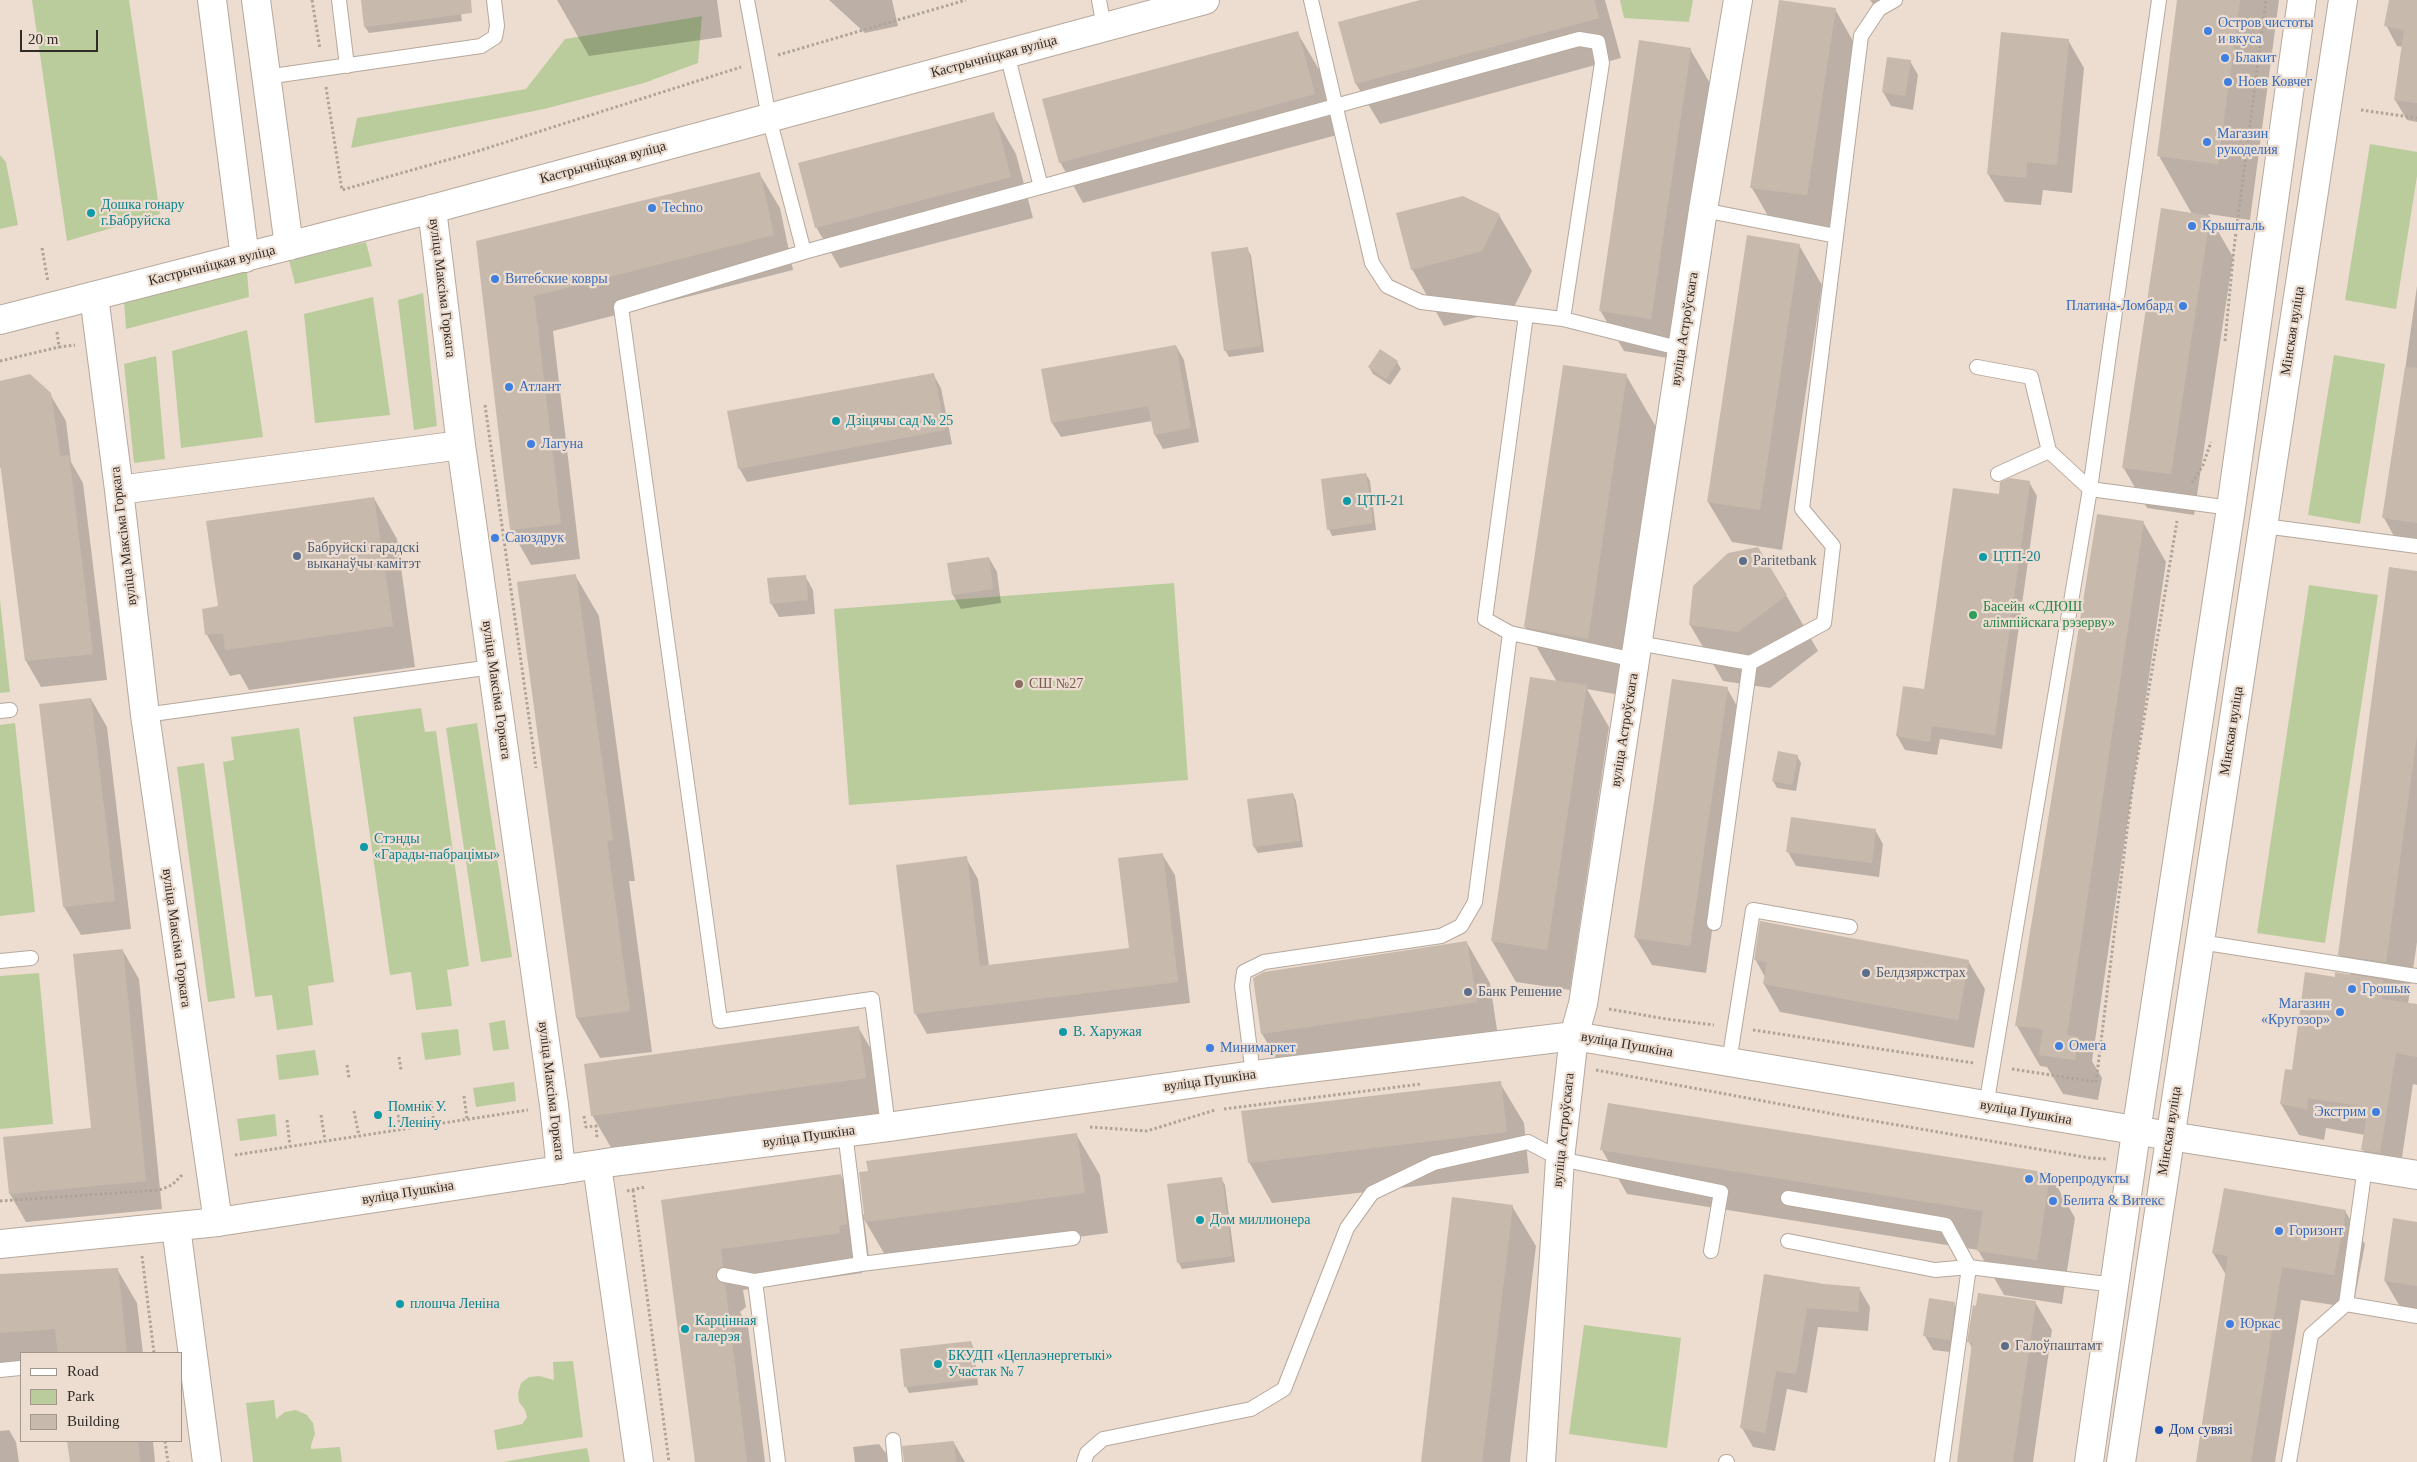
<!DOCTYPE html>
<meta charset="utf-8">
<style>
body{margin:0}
#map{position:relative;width:2417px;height:1462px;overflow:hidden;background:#ecddd0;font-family:"Times New Roman",serif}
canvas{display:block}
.legend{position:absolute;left:20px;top:1352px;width:162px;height:90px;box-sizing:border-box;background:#ecddd0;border:1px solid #a1968c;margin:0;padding:6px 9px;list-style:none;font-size:15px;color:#312c27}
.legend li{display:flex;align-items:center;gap:10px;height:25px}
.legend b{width:25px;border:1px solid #a1968c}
.scale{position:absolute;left:20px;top:30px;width:78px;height:22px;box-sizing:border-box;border:2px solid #312c27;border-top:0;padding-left:6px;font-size:15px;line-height:18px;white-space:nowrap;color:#312c27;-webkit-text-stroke:4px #ecddd0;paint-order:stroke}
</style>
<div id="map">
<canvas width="2417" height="1462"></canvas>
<ul class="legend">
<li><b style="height:6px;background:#fff"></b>Road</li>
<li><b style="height:14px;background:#bbcc9c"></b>Park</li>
<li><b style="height:14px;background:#c8b9ad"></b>Building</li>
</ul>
<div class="scale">20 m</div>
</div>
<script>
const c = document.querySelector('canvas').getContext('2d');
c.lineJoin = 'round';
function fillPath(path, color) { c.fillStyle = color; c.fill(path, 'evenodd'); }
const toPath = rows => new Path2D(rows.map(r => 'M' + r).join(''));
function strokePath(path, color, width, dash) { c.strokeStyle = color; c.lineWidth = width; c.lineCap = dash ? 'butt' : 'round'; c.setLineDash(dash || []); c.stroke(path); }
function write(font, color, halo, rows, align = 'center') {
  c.font = font + ' "Times New Roman",serif'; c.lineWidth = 4.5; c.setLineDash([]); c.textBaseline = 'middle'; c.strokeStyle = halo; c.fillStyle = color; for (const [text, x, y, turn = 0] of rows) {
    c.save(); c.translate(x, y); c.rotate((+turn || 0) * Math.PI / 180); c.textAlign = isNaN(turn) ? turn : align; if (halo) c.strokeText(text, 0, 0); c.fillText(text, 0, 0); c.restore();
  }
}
fillPath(toPath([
 [32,0,129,0,160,214,67,241],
 [1620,0,1693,0,1689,22,1624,18],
 [702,16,698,63,644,83,544,109,351,148,357,118,526,89,565,39],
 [2370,144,2417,152,2417,176,2396,309,2345,300],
 [0,155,6,162,18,225,0,229],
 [366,242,372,266,295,284,289,260],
 [247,271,249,297,126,329,124,301],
 [423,293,437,426,414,430,398,300],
 [373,297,390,415,315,423,304,314],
 [247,330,263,437,181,448,172,351],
 [2334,355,2385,364,2360,524,2308,515],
 [156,356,165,459,134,463,124,364],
 [1174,583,1188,780,849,805,834,609],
 [2309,585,2378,595,2325,943,2257,933],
 [0,600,10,692,0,693],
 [421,708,425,732,436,731,469,966,447,970,452,1006,416,1010,411,972,390,975,353,717],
 [15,723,35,912,0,916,0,725],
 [477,723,512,957,481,962,446,728],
 [299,728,334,982,308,986,313,1025,277,1030,272,995,255,997,223,762,234,760,231,737],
 [204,763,235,998,208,1002,177,767],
 [39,973,53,1124,0,1129,0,976],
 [505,1020,509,1049,493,1051,489,1023],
 [458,1029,461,1055,425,1060,421,1033],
 [315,1050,319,1075,279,1080,276,1055],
 [514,1082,516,1101,476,1107,473,1088],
 [275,1114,277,1136,240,1141,237,1119],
 [1584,1325,1681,1338,1667,1448,1569,1434],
 [573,1361,583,1437,497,1450,494,1430,522,1424,527,1417,525,1410,519,1402,518,1393,521,1383,529,1377,539,1376,554,1380,553,1362],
 [274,1400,276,1419,285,1412,296,1410,307,1415,313,1423,315,1434,311,1445,311,1449,340,1447,342,1462,253,1462,246,1403],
 [587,1448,590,1462,503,1462,549,1454]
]), '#bbcc9c');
fillPath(toPath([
 [362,0,459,0,462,21,369,33,365,27],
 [557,0,717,0,722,37,589,56],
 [829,0,892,0,898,26,865,33],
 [1425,0,1605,0,1621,58,1380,124,1356,84,1340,23],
 [1870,0,1905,0,1873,4],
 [2179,0,2279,0,2250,220,2208,214,2233,257,2194,515,2147,508,2123,467,2192,214,2159,156],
 [2391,0,2417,0,2417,49,2397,46,2386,25],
 [1835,9,1858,50,1830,235,1775,228,1752,188],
 [1297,32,1321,73,1337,135,1083,203,1060,162],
 [2068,40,2084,68,2072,193,2043,190,2041,205,2005,202,1988,174],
 [1690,49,1714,90,1674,359,1624,351,1600,310],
 [1888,58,1910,61,1918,75,1913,110,1891,106,1883,92],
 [2417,64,2417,122,2407,120,2395,100],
 [993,114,1016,154,1033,218,840,268,816,227],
 [759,173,780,208,793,270,553,331,580,559,531,565,511,530,477,242],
 [1499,215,1532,271,1514,307,1444,326,1412,269],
 [1799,245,1822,285,1782,550,1732,542,1708,502],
 [1247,249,1251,255,1264,352,1229,357,1225,350],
 [2417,286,2417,541,2395,538,2384,518],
 [1176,346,1184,360,1199,442,1163,449,1155,435,1152,421,1061,437,1052,423,1043,370],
 [1397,362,1401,369,1390,385,1373,374,1369,367],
 [933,374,941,388,952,444,747,482,739,468],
 [1626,375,1659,432,1620,695,1587,689,1609,727,1570,990,1516,982,1492,941,1557,682,1525,627],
 [0,382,50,394,66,421,71,462,83,483,107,680,41,687,26,661,2,467,0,468],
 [1366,474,1370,481,1376,530,1332,536,1329,529],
 [2029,482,2037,496,2002,749,1940,739,1937,755,1905,750,1897,736,1925,691,2000,496],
 [374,498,397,539,415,667,249,690,240,674,230,676,207,635,203,610,220,607],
 [2098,516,2143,522,2166,562,2092,1061,2102,1078,2098,1100,2063,1094,2047,1067,2040,1066,2017,1026],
 [989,558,997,572,1001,603,961,609,953,595],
 [2417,574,2417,942,2408,1004,2417,1006,2417,1085,2413,1084,2398,1184,2381,1181,2363,1150,2365,1135,2326,1128,2324,1140,2299,1135,2281,1104,2293,1071,2336,978,2351,976,2339,954],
 [575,575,599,616,635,881,629,881,652,1052,600,1058,577,1018],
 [805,576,813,590,815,614,779,617,771,603],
 [1786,595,1818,651,1770,688,1723,681,1690,625],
 [1727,688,1743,717,1706,973,1652,965,1635,937],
 [91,699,107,727,131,929,81,935,64,907],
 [1797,756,1801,763,1796,791,1777,788,1773,781],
 [1293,794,1296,801,1303,847,1258,853,1254,847,1248,800],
 [1875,830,1883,844,1879,877,1796,866,1788,852],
 [1162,854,1175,875,1190,1003,927,1034,915,1013,966,858,978,879,989,966,1131,949],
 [1467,943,1490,983,1499,1043,1286,1075,1262,1034,1254,978],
 [123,951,139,979,162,1209,26,1222,10,1194,92,1129],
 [1755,959,1968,961,1985,989,1974,1048,1780,1012,1764,984,1765,977],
 [858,1027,882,1068,889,1118,616,1156,592,1115],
 [1500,1083,1524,1123,1529,1173,1272,1203,1249,1162],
 [1076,1134,1100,1175,1108,1233,889,1262,864,1219,870,1265,861,1266,862,1273,743,1290,746,1307,740,1312,748,1326,765,1462,696,1462,663,1201,841,1176,866,1219],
 [1602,1150,2050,1174,2075,1218,2062,1304,2004,1295,1978,1250,1627,1194],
 [1221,1178,1225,1185,1235,1262,1182,1269,1178,1262],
 [1512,1206,1536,1246,1510,1462,1422,1462],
 [2345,1211,2365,1244,2353,1308,2301,1300,2275,1462,2197,1462,2226,1275,2213,1253],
 [2417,1223,2417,1323,2409,1322,2385,1281],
 [117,1269,137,1303,143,1353,21,1353,21,1366,0,1368,0,1275],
 [1765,1275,1824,1285,1859,1288,1870,1307,1868,1331,1818,1327,1807,1393,1787,1389,1775,1451,1753,1447,1742,1428],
 [2035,1302,2052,1330,2033,1462,1959,1462,1972,1348,1969,1342],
 [1954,1304,1963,1318,1958,1353,1933,1350,1925,1336],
 [971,1342,974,1349,978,1385,909,1393,906,1387],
 [9,1430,16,1442,19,1462,0,1462,0,1431],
 [69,1441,153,1441,155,1462,72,1462],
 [954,1443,965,1462,904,1462,904,1447],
 [879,1444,888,1456,889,1462,855,1462,853,1447]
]), '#0003');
fillPath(toPath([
 [361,0,471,0,472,13,364,27],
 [1420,0,1594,0,1599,18,1355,84,1338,22],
 [1779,0,1836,8,1807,195,1750,188],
 [2177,0,2240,0,2218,164,2157,156],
 [2389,0,2417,0,2417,103,2394,100,2404,30,2384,26],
 [1298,31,1315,94,1059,163,1042,99],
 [2001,32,2069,39,2057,165,2027,162,2026,178,1987,174],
 [1639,40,1691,48,1651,319,1599,311],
 [1887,57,1911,60,1905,96,1882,92],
 [994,112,1011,177,815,228,798,163],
 [760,172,774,235,534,296,561,524,510,530,476,241],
 [1463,196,1500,214,1482,251,1411,270,1396,213],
 [2161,208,2210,216,2171,474,2122,468],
 [1747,235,1800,244,1760,510,1707,502],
 [1248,247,1261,346,1224,351,1211,252],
 [1176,345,1191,428,1154,435,1148,406,1051,423,1041,369],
 [1380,349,1398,361,1386,379,1368,367],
 [1563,365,1627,374,1588,639,1524,627],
 [2405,367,2417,368,2417,523,2382,518],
 [934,373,945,430,738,469,727,411],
 [30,374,51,393,60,456,69,455,93,654,25,661,0,462,0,381],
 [1366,473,1373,523,1327,530,1321,479],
 [2010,478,2030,481,1995,735,1932,726,1930,742,1896,736,1903,686,1924,689,1953,488,1999,494,2000,482],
 [374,497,393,626,225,650,223,633,205,635,202,609,218,606,206,521],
 [2097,514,2144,521,2067,1035,2079,1037,2075,1060,2039,1055,2043,1029,2015,1026],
 [1758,547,1787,595,1738,632,1689,625,1693,586,1728,553],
 [989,557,993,589,952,595,947,563],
 [2389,567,2417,571,2417,735,2386,962,2338,955],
 [576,574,613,840,607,841,630,1011,576,1018,517,582],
 [806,575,808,600,770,604,767,578],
 [1530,677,1587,685,1547,950,1491,941],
 [1672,679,1728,687,1690,946,1634,938],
 [91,698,115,901,63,907,39,704],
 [1778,751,1798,755,1792,785,1772,781],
 [1293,793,1300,841,1253,847,1247,799],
 [1791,817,1876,829,1872,863,1786,852],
 [1163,853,1178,982,914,1014,896,865,967,856,980,966,1129,948,1118,858],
 [1760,921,1969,960,1958,1020,1763,984,1767,962,1754,960],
 [1467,941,1477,1002,1261,1034,1253,978,1264,972],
 [123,949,146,1181,9,1194,3,1137,91,1128,73,954],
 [2305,972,2335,977,2335,972,2383,980,2382,999,2417,1004,2417,1057,2396,1053,2380,1153,2361,1150,2368,1107,2308,1098,2307,1109,2280,1104,2285,1069,2292,1070],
 [859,1026,866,1078,591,1116,584,1064],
 [1501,1081,1507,1132,1248,1163,1241,1111],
 [1608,1103,2050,1173,2037,1260,1977,1251,1983,1211,1600,1150],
 [1077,1133,1085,1193,865,1222,859,1172,868,1171,866,1161],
 [841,1174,847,1224,839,1226,840,1233,721,1249,723,1267,717,1270,716,1277,719,1282,725,1284,747,1462,695,1462,661,1200],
 [1222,1177,1232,1256,1177,1263,1167,1184],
 [2224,1188,2346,1210,2334,1275,2282,1267,2251,1462,2196,1462,2228,1256,2212,1253],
 [1452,1197,1513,1205,1482,1462,1421,1462],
 [2393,1218,2417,1222,2417,1286,2384,1281],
 [118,1268,127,1353,58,1353,55,1329,0,1333,0,1274],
 [1764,1274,1824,1284,1860,1287,1858,1312,1807,1308,1796,1374,1776,1371,1765,1433,1740,1428],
 [1978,1293,2036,1301,2013,1462,1957,1462,1972,1343,1967,1342,1973,1305,1976,1306],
 [1929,1298,1955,1302,1950,1340,1923,1336],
 [971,1341,976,1379,904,1387,900,1349],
 [67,1441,138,1441,140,1462,70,1462],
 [954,1441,956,1462,904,1462,902,1446]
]), '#c8b9ad');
const service = toPath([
 [339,0,347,66],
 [747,0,769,118,804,252],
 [1099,0,1104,27],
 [1311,0,1372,263,1387,286,1421,302,1563,319],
 [2159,0,2090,489,2231,508],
 [1007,54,1041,187],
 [266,77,481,46,495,37,497,26,494,0],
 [1703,210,1836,236],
 [1526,315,1485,619,1510,633,1635,660],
 [1977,367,2031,377,2049,451,2090,489,1986,1106],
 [1998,474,2049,451],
 [2264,526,2417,546],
 [1638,643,1750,663],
 [0,711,10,710],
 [145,715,492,667],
 [1714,923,1750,663,1824,623,1833,546,1802,509,1861,36,1879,9,1895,0],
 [2200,942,2417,976],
 [0,961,31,958],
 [1729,1062,1753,910,1850,927],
 [1253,1075,1242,986,1244,972,1264,962,1441,936,1461,926,1475,902,1510,633],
 [888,1127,872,999,720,1021,621,307,804,252,1579,39,1598,42,1602,63,1563,319,1682,349],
 [845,1132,861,1264,1073,1238],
 [1788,1198,1946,1225,1969,1267,2115,1285],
 [1788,1241,1935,1270,1969,1267,1942,1462],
 [724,1275,755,1281],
 [2346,1304,2417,1316],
 [0,1370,20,1368],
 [893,1440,895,1462],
 [778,1462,755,1281,861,1264],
 [1084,1462,1087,1453,1103,1439,1251,1409,1284,1389,1347,1228,1372,1193,1434,1163,1528,1142,1560,1159,1721,1192,1711,1251],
 [1726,1462,1727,1462],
 [2289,1462,2311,1335,2346,1304,2365,1167]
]);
const minor = toPath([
 [432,209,461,445,554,1105,561,1170],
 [94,296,119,490,145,715,218,1222],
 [119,490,461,445],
 [2170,1136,2417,1175],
 [597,1165,639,1462],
 [176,1227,207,1462],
 [1541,1462,1560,1159,1574,1036,1583,1004,1703,210,1738,0]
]);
const secondary = toPath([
 [212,0,245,258],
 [256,0,289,246],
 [0,320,432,209,1205,0],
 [0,1244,218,1222,612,1162,888,1127,1253,1075,1574,1036,2170,1136]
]);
const primary = toPath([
 [2089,1462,2136,1132,2231,508,2302,0],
 [2121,1462,2343,0]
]);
strokePath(service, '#b6a89c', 16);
strokePath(minor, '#b6a89c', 30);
strokePath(secondary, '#b6a89c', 30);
strokePath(primary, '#b6a89c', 30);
strokePath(toPath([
 [312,0,320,49],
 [778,55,966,0],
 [326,87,342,190,475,152,741,67],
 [2361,110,2417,118],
 [42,248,48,282],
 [57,332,59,347,75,345],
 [2225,341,2234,248,2266,0],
 [0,361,59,347],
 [485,405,536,768],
 [2192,483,2203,465,2211,442],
 [1609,1009,1666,1019,1714,1025],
 [1753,1030,1974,1063],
 [399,1057,401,1070],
 [347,1065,349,1078],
 [2012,1069,2096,1082,2132,790,2177,521],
 [1596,1070,1839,1115,2090,1158,2107,1159],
 [464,1096,467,1119],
 [431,1101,434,1124],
 [397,1105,400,1129],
 [1224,1109,1421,1084],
 [354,1111,359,1136],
 [321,1115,325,1141],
 [584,1116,586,1127,596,1126,597,1138],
 [287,1120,290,1146],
 [1090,1127,1147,1131,1215,1110],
 [235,1155,528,1110],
 [633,1190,669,1462],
 [627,1191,645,1187],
 [0,1201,159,1190,172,1185,183,1174],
 [142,1256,154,1353],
 [165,1441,168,1462]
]), '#afa399', 3, [2.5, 2.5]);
strokePath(service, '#fff', 14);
strokePath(minor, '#fff', 28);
strokePath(secondary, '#fff', 28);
strokePath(primary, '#fff', 28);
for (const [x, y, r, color] of [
 [2208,31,5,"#3f7fe0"],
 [2225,58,5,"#3f7fe0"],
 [2228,82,5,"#3f7fe0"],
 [2207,142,5,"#3f7fe0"],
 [652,208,5,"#3f7fe0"],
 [91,213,5,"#0f9aa8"],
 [2192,226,5,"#3f7fe0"],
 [495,279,5,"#3f7fe0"],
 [2183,306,5,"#3f7fe0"],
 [509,387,5,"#3f7fe0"],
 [836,421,5,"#0f9aa8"],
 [531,444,5,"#3f7fe0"],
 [1347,501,5,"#0f9aa8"],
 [495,538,5,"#3f7fe0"],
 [297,556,5,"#5c6f8a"],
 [1983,557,5,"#0f9aa8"],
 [1743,561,5,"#5c6f8a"],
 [1973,615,5,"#2e9e5b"],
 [1019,684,5,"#8d6e63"],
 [364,847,5,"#0f9aa8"],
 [1866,973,5,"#5c6f8a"],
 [2352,989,5,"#3f7fe0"],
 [1468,992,5,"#5c6f8a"],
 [2340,1012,5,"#3f7fe0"],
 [1063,1032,5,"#0f9aa8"],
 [2059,1046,5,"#3f7fe0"],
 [1210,1048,5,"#3f7fe0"],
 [2376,1112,5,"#3f7fe0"],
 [378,1115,5,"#0f9aa8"],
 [2029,1179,5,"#3f7fe0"],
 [2053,1201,5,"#3f7fe0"],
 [1200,1220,5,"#0f9aa8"],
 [2279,1231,5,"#3f7fe0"],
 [400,1304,5,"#0f9aa8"],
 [2230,1324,5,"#3f7fe0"],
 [685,1329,5,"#0f9aa8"],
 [2005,1346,5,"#5c6f8a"],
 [938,1364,5,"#0f9aa8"],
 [2159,1430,5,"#1a4fb4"]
]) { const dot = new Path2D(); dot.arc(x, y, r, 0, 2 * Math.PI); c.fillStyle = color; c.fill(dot); strokePath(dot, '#ecddd0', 2); }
write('14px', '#366cbe', '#ecddd0', [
 ["Остров чистоты",2218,23],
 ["и вкуса",2218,39],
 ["Блакит",2235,58],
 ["Ноев Ковчег",2238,82],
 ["Магазин",2217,134],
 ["рукоделия",2217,150],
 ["Techno",662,208],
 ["Крышталь",2202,226],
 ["Витебские ковры",505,279],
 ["Платина-Ломбард",2173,306,"right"],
 ["Атлант",519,387],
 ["Лагуна",541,444],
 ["Саюздрук",505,538],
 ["Грошык",2362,989],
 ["Магазин",2330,1004,"right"],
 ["«Кругозор»",2330,1020,"right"],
 ["Омега",2069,1046],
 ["Минимаркет",1220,1048],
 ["Экстрим",2366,1112,"right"],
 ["Морепродукты",2039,1179],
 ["Белита & Витекс",2063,1201],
 ["Горизонт",2289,1231],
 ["Юркас",2240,1324]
], 'left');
write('14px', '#312c27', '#ecddd0', [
 ["Кастрычніцкая вуліца",994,57,-15],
 ["Кастрычніцкая вуліца",603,163,-15],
 ["Кастрычніцкая вуліца",212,266,-14],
 ["вуліца Максіма Горкага",442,288,83],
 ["вуліца Астроўскага",1685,329,-81],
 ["Мінская вуліца",2293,331,-81],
 ["вуліца Максіма Горкага",124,536,-97],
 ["вуліца Максіма Горкага",496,690,82],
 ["вуліца Астроўскага",1625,730,-81],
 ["Мінская вуліца",2232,731,-81],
 ["вуліца Максіма Горкага",176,938,82],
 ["вуліца Пушкіна",1627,1045,10],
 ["вуліца Пушкіна",1210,1081,-8],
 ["вуліца Максіма Горкага",551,1091,83],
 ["вуліца Пушкіна",2026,1113,10],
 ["вуліца Астроўскага",1564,1130,-84],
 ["Мінская вуліца",2170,1131,-81],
 ["вуліца Пушкіна",809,1137,-8],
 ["вуліца Пушкіна",408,1193,-9]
]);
write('14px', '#0d838f', '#ecddd0', [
 ["Дошка гонару",101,205],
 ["г.Бабруйска",101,221],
 ["Дзіцячы сад № 25",846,421],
 ["ЦТП-21",1357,501],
 ["ЦТП-20",1993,557],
 ["Стэнды",374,839],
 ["«Гарады-пабрацімы»",374,855],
 ["В. Харужая",1073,1032],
 ["Помнік У.",388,1107],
 ["І. Леніну",388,1123],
 ["Дом миллионера",1210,1220],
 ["плошча Леніна",410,1304],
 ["Карцінная",695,1321],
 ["галерэя",695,1337],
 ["БКУДП «Цеплаэнергетыкі»",948,1356],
 ["Участак № 7",948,1372]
], 'left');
write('14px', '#4e5e75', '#ecddd0', [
 ["Бабруйскі гарадскі",307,548],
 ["выканаўчы камітэт",307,564],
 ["Paritetbank",1753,561],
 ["Белдзяржстрах",1876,973],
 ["Банк Решение",1478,992],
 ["Галоўпаштамт",2015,1346]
], 'left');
write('14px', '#27864d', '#ecddd0', [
 ["Басейн «СДЮШ",1983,607],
 ["алімпійскага рэзерву»",1983,623]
], 'left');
write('14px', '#785e54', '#ecddd0', [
 ["СШ №27",1029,684]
], 'left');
write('14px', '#164399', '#ecddd0', [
 ["Дом сувязі",2169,1430]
], 'left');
</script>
